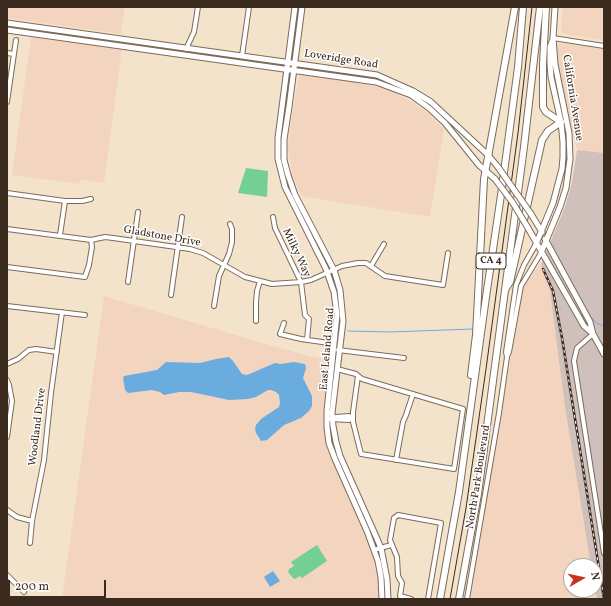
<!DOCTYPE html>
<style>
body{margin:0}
#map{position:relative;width:611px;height:606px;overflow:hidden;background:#f4e3cb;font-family:Vollkorn,serif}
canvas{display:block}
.frame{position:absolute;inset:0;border:8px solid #3b2a1e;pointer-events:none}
.north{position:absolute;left:563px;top:558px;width:40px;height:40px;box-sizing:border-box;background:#fff;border:1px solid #b1aaa5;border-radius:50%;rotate:81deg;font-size:11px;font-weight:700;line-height:16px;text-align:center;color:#3b2a1e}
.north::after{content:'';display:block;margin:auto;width:14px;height:18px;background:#c8321e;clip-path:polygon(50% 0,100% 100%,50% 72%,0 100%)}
.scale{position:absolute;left:8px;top:580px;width:98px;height:18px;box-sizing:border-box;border:2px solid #3b2a1e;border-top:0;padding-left:5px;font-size:12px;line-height:14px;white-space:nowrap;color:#3b2a1e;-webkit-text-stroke:3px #fff;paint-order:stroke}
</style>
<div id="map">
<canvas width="611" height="606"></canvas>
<div class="frame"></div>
<div class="north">N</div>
<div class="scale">200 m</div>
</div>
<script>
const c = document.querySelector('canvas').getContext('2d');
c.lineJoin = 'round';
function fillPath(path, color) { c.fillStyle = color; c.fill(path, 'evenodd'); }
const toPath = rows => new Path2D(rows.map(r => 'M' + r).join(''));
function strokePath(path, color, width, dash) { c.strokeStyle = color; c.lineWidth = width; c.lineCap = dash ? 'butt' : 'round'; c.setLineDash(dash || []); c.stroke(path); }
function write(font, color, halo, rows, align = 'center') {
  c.font = font + ' Vollkorn,serif'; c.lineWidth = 3; c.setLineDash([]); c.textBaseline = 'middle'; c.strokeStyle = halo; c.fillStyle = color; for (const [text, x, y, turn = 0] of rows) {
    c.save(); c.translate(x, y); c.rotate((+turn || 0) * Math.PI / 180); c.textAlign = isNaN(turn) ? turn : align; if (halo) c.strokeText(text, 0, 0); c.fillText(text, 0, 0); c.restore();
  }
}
fillPath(toPath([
 [7,7,125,7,121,34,7,18],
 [563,7,604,7,604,40,563,34,561,31],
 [31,37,122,50,104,183,80,180,79,184,12,175],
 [557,43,604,49,604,153,577,150,557,64],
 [302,75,364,83,389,90,414,103,424,110,444,129,430,217,301,196,292,174,288,149,289,132,299,77],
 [541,264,550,291,565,407,591,566,571,566,571,590,595,589,597,599,465,599,501,415,523,288,534,271],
 [104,296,273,346,332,362,328,395,330,443,378,561,382,599,62,599]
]), '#f3d4bf');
fillPath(toPath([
 [577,150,604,153,604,599,597,599,595,589,595,566,591,566,565,407,550,291,541,264,565,207,572,182]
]), '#cfc0bb');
fillPath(toPath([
 [246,168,268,171,267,197,238,193],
 [317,545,327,561,302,578,300,576,295,579,293,578,288,572,289,569,294,566,291,562]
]), '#74cf95');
fillPath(toPath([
 [229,357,233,361,242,374,247,375,275,363,281,364,294,362,305,364,306,368,303,378,312,396,312,406,309,411,301,418,284,425,267,440,261,441,256,433,255,429,256,425,261,419,279,407,280,403,279,395,276,392,271,390,268,390,256,397,248,399,229,400,191,392,179,392,164,395,160,392,152,390,128,393,125,390,123,378,124,376,157,370,166,362,200,363,216,359],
 [273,571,280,581,270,587,264,577]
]), '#6bacdf');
strokePath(toPath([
 [592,318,598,324,604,326],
 [348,331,390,332,473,329]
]), '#6bacdf', 1);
const minor = toPath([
 [553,38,604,46],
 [186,49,194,32,198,7],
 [7,53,14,54],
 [242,56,249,7],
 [7,102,16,40],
 [7,193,65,201,82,201,91,199],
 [273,217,275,228,301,282,305,315,309,319,307,340],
 [7,229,91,240,105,237,113,238,190,249,203,253,245,277,272,284,301,282,311,280,342,266,358,263,366,263,385,276,443,285,448,253],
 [60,235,65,201],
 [371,266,384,244],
 [7,267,85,277,89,265,92,247,91,240],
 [128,282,138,212],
 [171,295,182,217],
 [7,306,85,315],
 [214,306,219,276,229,254,232,242,232,229,230,224],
 [256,321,256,302,257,291,260,281],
 [284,323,280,334,301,339,329,343],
 [593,334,577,348,574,361,604,553],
 [338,350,404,358],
 [507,356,509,352,521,286,541,253],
 [7,364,18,359,29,350,36,349,57,352],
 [337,369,356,374,362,379,463,409,454,469,361,454,353,422,353,412,358,376],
 [7,380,9,385,12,401,7,437],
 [330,419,349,420,353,418,349,416,336,417,333,419],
 [396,460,403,422,406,415,413,394],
 [7,510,17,517,32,521],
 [30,543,32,521,44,460,51,393,62,312],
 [374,550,391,545],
 [7,575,24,592],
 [411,599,400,596,402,583,398,576,397,557,390,540,394,518,398,515,441,523,428,599],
 [467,599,499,413,507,357,506,352,516,285,524,265,536,244]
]);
const major = toPath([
 [295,7,278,138,278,159,285,187,326,269,334,292,337,315,327,411,327,427,329,443,335,459,367,531,378,561,381,577,382,599],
 [302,7,289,107,284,139,284,160,288,175,295,195,334,270,340,290,343,321,332,413,333,426,336,442,340,456,374,532,381,548,387,579,388,599],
 [7,23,377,75,413,91,431,102,488,155,498,167],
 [7,30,376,82,411,95,429,108,445,123,479,165,495,179],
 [531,214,542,232],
 [528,228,584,326,593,334],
 [545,239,590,322,593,334,604,354],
 [536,244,553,203,562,169,563,157,563,142,561,122,551,77,550,64,550,47,553,39],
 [541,253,560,207,566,188,570,159,569,133,555,64,553,38,555,7]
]);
const highway = toPath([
 [505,290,510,282,542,140,548,131,561,122,546,112,543,107,543,64,546,7],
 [471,375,476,335,484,179,515,7],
 [440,599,459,492,486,297,501,195,518,67,523,7],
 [459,599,478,494,524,147,540,7]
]);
strokePath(minor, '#7c6b5b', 6);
strokePath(major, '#7c6b5b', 7);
strokePath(highway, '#7c6b5b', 8);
strokePath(minor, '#fff', 4);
strokePath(major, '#fff', 5);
strokePath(highway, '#fff', 6);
strokePath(toPath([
 [450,599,466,508,486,369,518,133,532,7]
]), '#3b2a1e', 1);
const rail = toPath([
 [543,269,553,291,562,338,604,599]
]);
strokePath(rail, '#3b2a1e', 2.5);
strokePath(rail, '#fff', 1, [3]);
const majorBridge = toPath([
 [498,167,531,214],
 [495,179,513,203,528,228]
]);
strokePath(majorBridge, '#7c6b5b', 7, []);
strokePath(majorBridge, '#fff', 5);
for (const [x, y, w] of [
 [491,261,30]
]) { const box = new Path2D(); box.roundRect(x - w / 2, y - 8, w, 16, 3); c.fillStyle = '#fff'; c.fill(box); strokePath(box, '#3b2a1e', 1); }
write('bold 10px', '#3b2a1e', null, [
 ["CA 4",491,261]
]);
write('11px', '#3b2a1e', '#fff', [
 ["Loveridge Road",341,60,9],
 ["California Avenue",572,98,81],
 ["Gladstone Drive",162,237,10],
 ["Milky Way",296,253,65],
 ["East Leland Road",328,349,-85],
 ["Woodland Drive",38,427,-83],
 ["North Park Boulevard",479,477,-81]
]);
</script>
